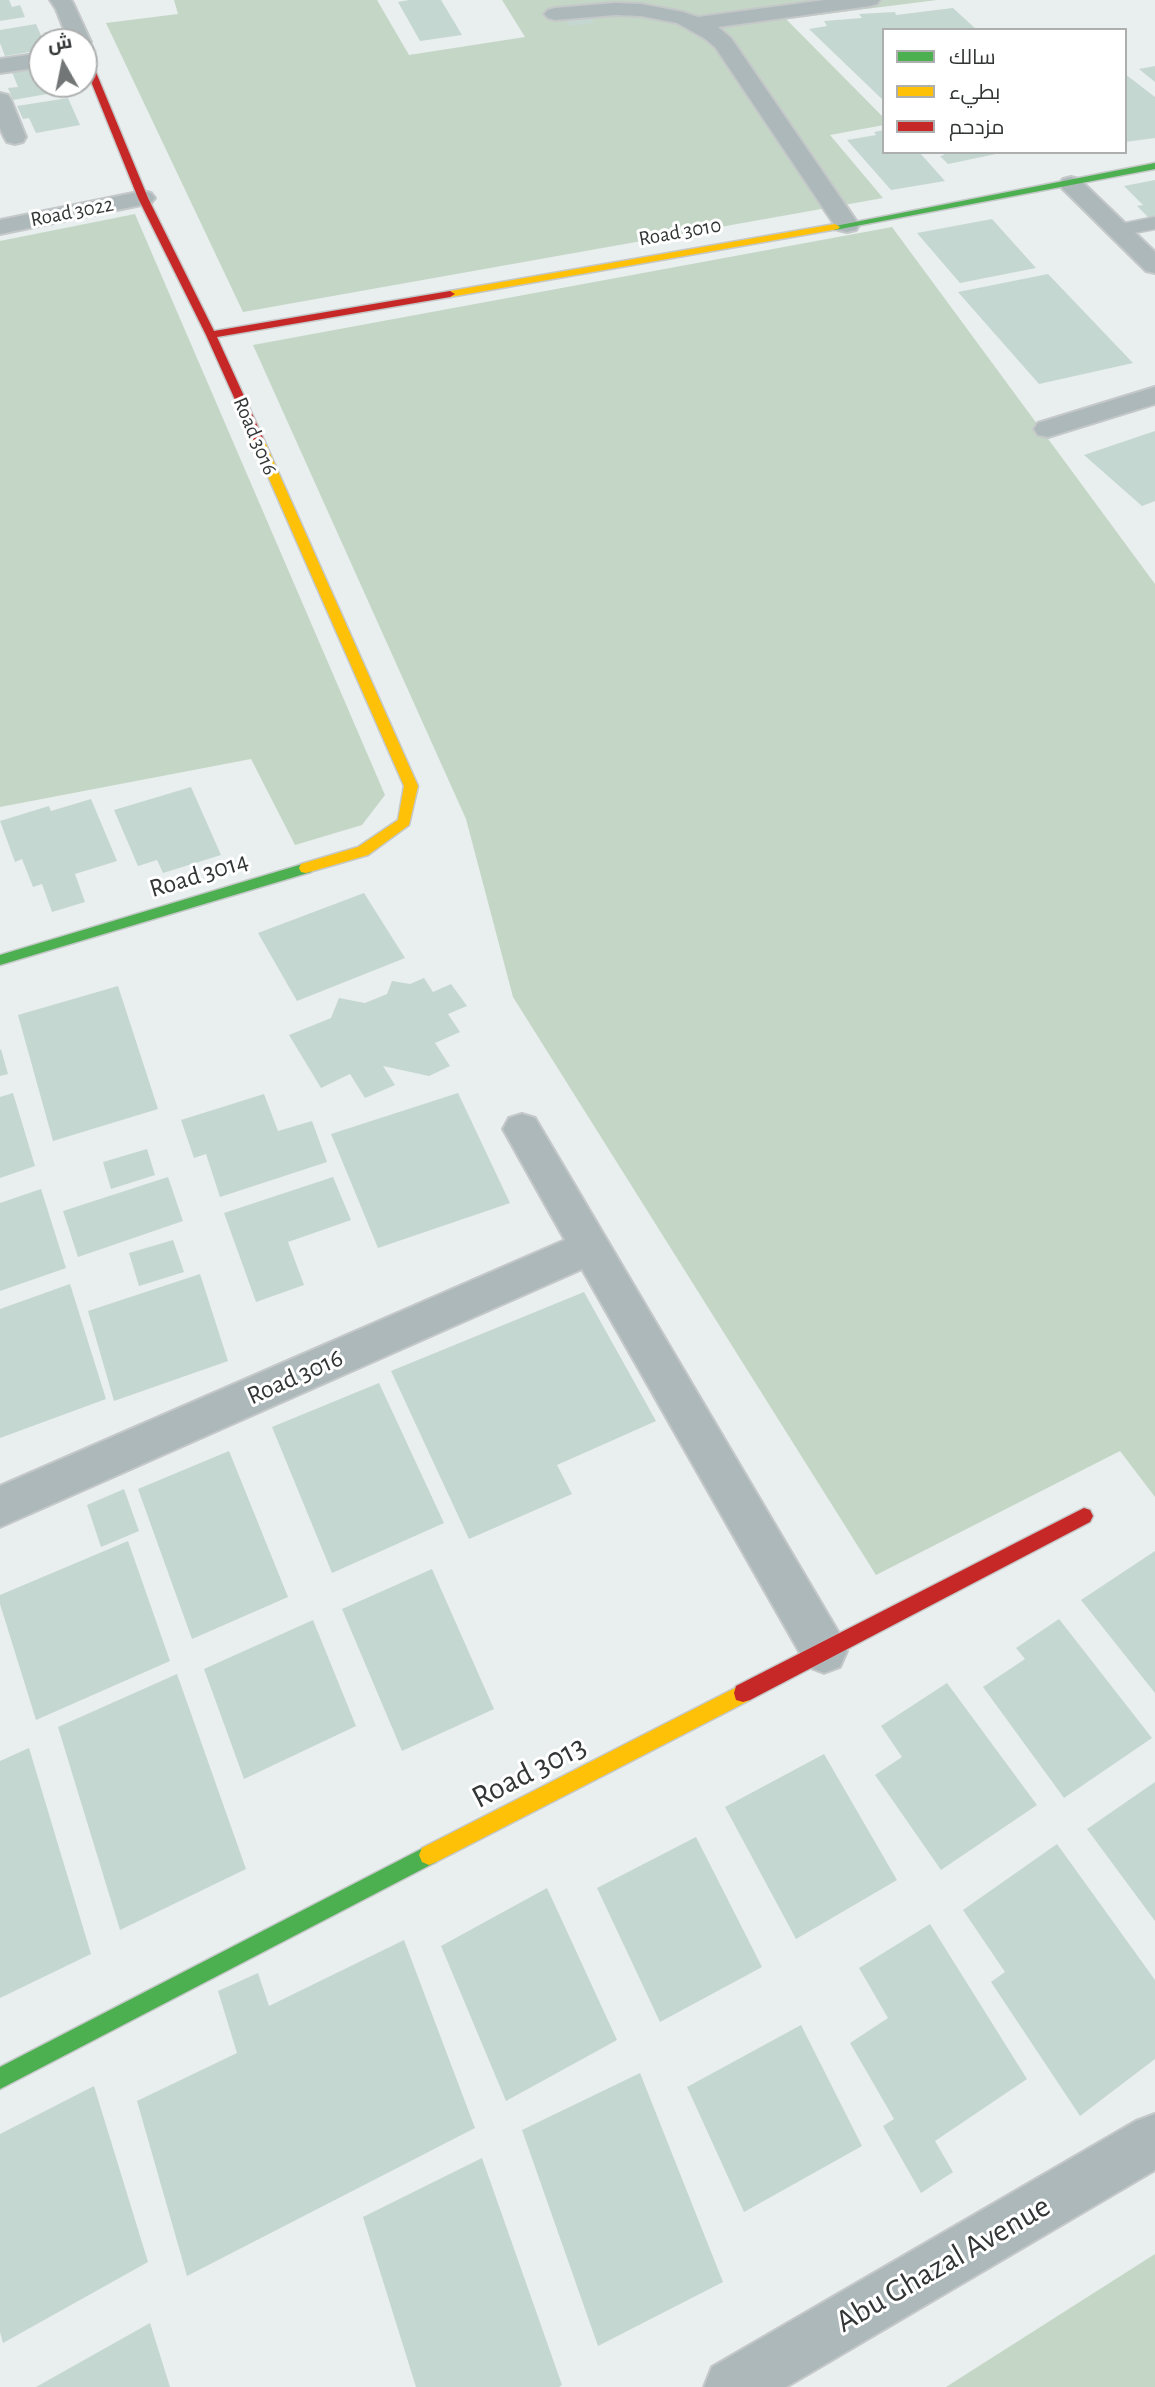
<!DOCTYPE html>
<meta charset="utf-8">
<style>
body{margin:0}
#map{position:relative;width:1155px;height:2387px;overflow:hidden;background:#e9eeee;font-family:"Alegreya Sans",Cairo,sans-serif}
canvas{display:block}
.legend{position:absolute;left:882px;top:28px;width:245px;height:126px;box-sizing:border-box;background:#fff;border:2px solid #adafaf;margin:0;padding:9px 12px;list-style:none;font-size:21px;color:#333636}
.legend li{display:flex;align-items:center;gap:14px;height:35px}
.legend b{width:35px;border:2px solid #adafaf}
.north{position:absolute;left:28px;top:28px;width:70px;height:70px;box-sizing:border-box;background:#fff;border:2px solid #adafaf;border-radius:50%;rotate:351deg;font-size:19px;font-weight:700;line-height:28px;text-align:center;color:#333636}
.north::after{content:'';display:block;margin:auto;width:24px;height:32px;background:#737676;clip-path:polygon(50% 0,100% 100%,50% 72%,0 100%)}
</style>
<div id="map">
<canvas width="1155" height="2387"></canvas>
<ul class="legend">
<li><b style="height:9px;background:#4caf50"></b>سالك</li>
<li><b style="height:9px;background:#ffc107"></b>بطيء</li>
<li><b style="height:9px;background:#c62828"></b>مزدحم</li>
</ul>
<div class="north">ش</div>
</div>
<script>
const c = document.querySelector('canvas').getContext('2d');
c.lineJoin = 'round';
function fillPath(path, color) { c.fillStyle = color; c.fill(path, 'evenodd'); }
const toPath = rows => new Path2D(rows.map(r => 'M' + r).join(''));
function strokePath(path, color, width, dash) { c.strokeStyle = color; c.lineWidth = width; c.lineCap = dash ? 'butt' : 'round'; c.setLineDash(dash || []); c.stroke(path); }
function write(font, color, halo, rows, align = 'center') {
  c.font = font + ' "Alegreya Sans",sans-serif'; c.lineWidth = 6; c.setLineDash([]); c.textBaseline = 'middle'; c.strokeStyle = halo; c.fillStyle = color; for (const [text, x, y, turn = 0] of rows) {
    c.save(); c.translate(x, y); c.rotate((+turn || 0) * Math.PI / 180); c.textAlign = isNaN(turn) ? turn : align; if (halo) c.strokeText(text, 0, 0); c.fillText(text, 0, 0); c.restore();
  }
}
fillPath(toPath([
 [174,0,377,0,409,55,525,37,502,0,937,0,786,19,884,118,884,125,830,135,883,198,243,312,106,23,178,14],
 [135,214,385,795,362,825,295,845,251,759,0,807,0,241],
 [892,227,1155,584,1155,1497,1120,1451,876,1575,513,997,466,819,253,345],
 [1155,2254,1155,2387,946,2387]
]), '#c4d7c6');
fillPath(toPath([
 [0,0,9,0,12,7,20,5,25,17,0,21],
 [409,0,441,0,462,35,420,41,398,2],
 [953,8,977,30,884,30,884,101,809,29,827,26,824,21,862,18,859,14,895,12,896,15],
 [590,15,594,23,569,26,565,17],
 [36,24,44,42,42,42,42,50,5,56,0,43,0,30],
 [1155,66,1155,82,1139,69],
 [42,67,42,84,60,84,64,91,13,100,8,88,18,87,12,72],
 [1125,74,1155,97,1155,138,1125,142],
 [68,98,80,125,36,133,29,118,23,119,17,106],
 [884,130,884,152,919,152,945,181,891,190,847,140,876,135,874,132],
 [942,152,1000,152,1001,153,948,164,940,156,944,155],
 [1155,180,1155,224,1137,206,1143,205,1124,186],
 [992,219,1036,268,960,283,917,233],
 [1048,274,1133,363,1039,384,958,292],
 [1155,431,1155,501,1142,506,1084,455],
 [191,787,221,855,163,873,157,860,138,866,114,810],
 [91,799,117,861,75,874,85,902,52,912,42,884,33,887,22,859,15,862,0,821,49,806,51,811],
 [364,893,405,958,297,1001,258,933],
 [424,978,433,992,451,984,467,1006,448,1014,460,1032,435,1043,450,1066,429,1076,383,1066,395,1085,365,1098,350,1074,321,1088,289,1035,331,1018,339,998,365,1003,387,994,392,981,410,984],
 [118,986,158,1109,53,1141,18,1015],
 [1,1049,8,1074,0,1076,0,1050],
 [13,1093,35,1166,0,1178,0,1097],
 [458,1093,510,1203,378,1248,331,1134],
 [264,1094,278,1131,312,1121,327,1162,220,1197,206,1154,194,1158,181,1120],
 [147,1149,155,1175,111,1189,103,1162],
 [168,1177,183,1221,78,1257,63,1211],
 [333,1177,351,1220,288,1242,304,1285,256,1302,224,1213],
 [41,1189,66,1268,0,1291,0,1203],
 [173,1240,184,1272,139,1286,129,1253],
 [200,1274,228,1361,114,1401,88,1311],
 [70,1284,106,1399,0,1438,0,1309],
 [584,1292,656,1421,557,1465,572,1494,469,1539,391,1371],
 [379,1383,444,1523,332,1573,272,1427],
 [229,1451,288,1597,192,1639,138,1489],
 [124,1489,139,1531,101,1547,87,1505],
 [128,1541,170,1661,36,1720,0,1604,0,1595],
 [1155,1551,1155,1693,1081,1600],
 [432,1569,494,1709,402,1751,342,1609],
 [1059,1619,1152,1738,1064,1798,983,1687,1025,1659,1016,1648],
 [313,1620,356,1726,244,1779,204,1669],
 [177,1674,246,1869,120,1930,58,1727],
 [947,1683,1037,1805,941,1870,875,1775,902,1757,881,1726],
 [29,1748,91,1954,0,1998,0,1761],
 [824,1754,897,1880,796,1939,725,1807],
 [1155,1782,1155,1921,1087,1829],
 [696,1837,762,1967,660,2022,597,1888],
 [1057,1844,1155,1980,1155,2059,1080,2116,991,1982,1005,1972,963,1910],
 [547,1888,617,2040,506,2101,441,1946],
 [930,1924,1027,2079,935,2141,953,2172,921,2193,883,2126,894,2119,850,2043,888,2018,859,1968],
 [404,1940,475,2128,187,2276,137,2101,237,2053,218,1991,258,1973,269,2006],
 [801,2025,862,2146,744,2212,687,2087],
 [640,2073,723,2282,598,2346,522,2130],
 [94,2086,148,2262,3,2343,0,2332,0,2134],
 [482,2158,562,2385,559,2387,416,2387,363,2217],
 [150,2323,170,2387,36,2387]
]), '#c5d7d1');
const lane = toPath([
 [1155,217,1155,229,1118,236,1111,234,1108,230,1111,226,1155,217]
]);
const street = toPath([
 [50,0,71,0,73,3,91,42,88,47,84,47,84,42,69,42,56,9,50,0],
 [825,0,880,0,877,4,870,6,718,27,731,38,859,225,856,230,847,232,838,230,715,47,704,38,677,23,641,16,615,15,555,20,548,18,544,14,548,10,555,8,615,3,641,4,683,12,698,17,825,0],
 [42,53,42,67,0,73,0,59,42,53],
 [0,93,8,95,11,100,26,137,23,142,15,144,7,142,4,137,0,128,0,93],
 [1071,177,1079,179,1155,252,1155,273,1146,271,1063,189,1059,184,1063,179,1071,177],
 [143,191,151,193,155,198,151,203,0,234,0,220,143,191],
 [1155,387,1155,404,1048,437,1038,435,1034,429,1038,423,1155,387],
 [522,1114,535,1118,840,1635,847,1651,840,1667,824,1673,808,1667,582,1269,0,1527,0,1486,565,1240,503,1129,509,1118,522,1114],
 [1155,2114,1155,2170,786,2387,704,2387,712,2367,1136,2121,1155,2114]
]);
const fast = toPath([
 [1155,163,1155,169,835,230,830,227,1155,163],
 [306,863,311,864,313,868,311,872,0,965,0,955,306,863],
 [429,1845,436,1848,439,1855,436,1862,0,2089,0,2067,429,1845]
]);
const slow = toPath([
 [835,224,840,227,838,229,450,297,445,294,450,291,835,224],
 [254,438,264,440,418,786,409,825,368,855,306,873,301,872,299,868,301,864,358,847,398,820,404,786,252,440,254,438],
 [743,1684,750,1686,752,1693,750,1700,436,1862,429,1865,422,1862,419,1855,422,1848,743,1684]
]);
const jam = toPath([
 [84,50,88,53,148,198,214,331,450,291,455,294,450,297,217,337,264,440,254,442,206,335,138,198,84,64,84,50],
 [1084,1508,1090,1510,1093,1516,1090,1522,750,1700,743,1702,736,1700,734,1693,736,1686,1084,1508]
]);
strokePath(lane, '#c5c8c8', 3);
strokePath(street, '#c5c8c8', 4);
strokePath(fast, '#c5c8c8', 3);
strokePath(slow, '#c5c8c8', 3);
strokePath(jam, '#c5c8c8', 3);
fillPath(lane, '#adb8bb');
fillPath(street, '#adb8bb');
fillPath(fast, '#4caf50');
fillPath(slow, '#ffc107');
fillPath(jam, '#c62828');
write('21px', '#333636', '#fff', [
 ["Road 3022",72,212,-11],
 ["Road 3010",680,232,-10],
 ["Road 3016",255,436,67]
]);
write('26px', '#333636', '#fff', [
 ["Road 3014",199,875,-17],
 ["Road 3016",295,1377,-24]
]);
write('32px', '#333636', '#fff', [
 ["Road 3013",529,1772,-27],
 ["Abu Ghazal Avenue",943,2264,-30]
]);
</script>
